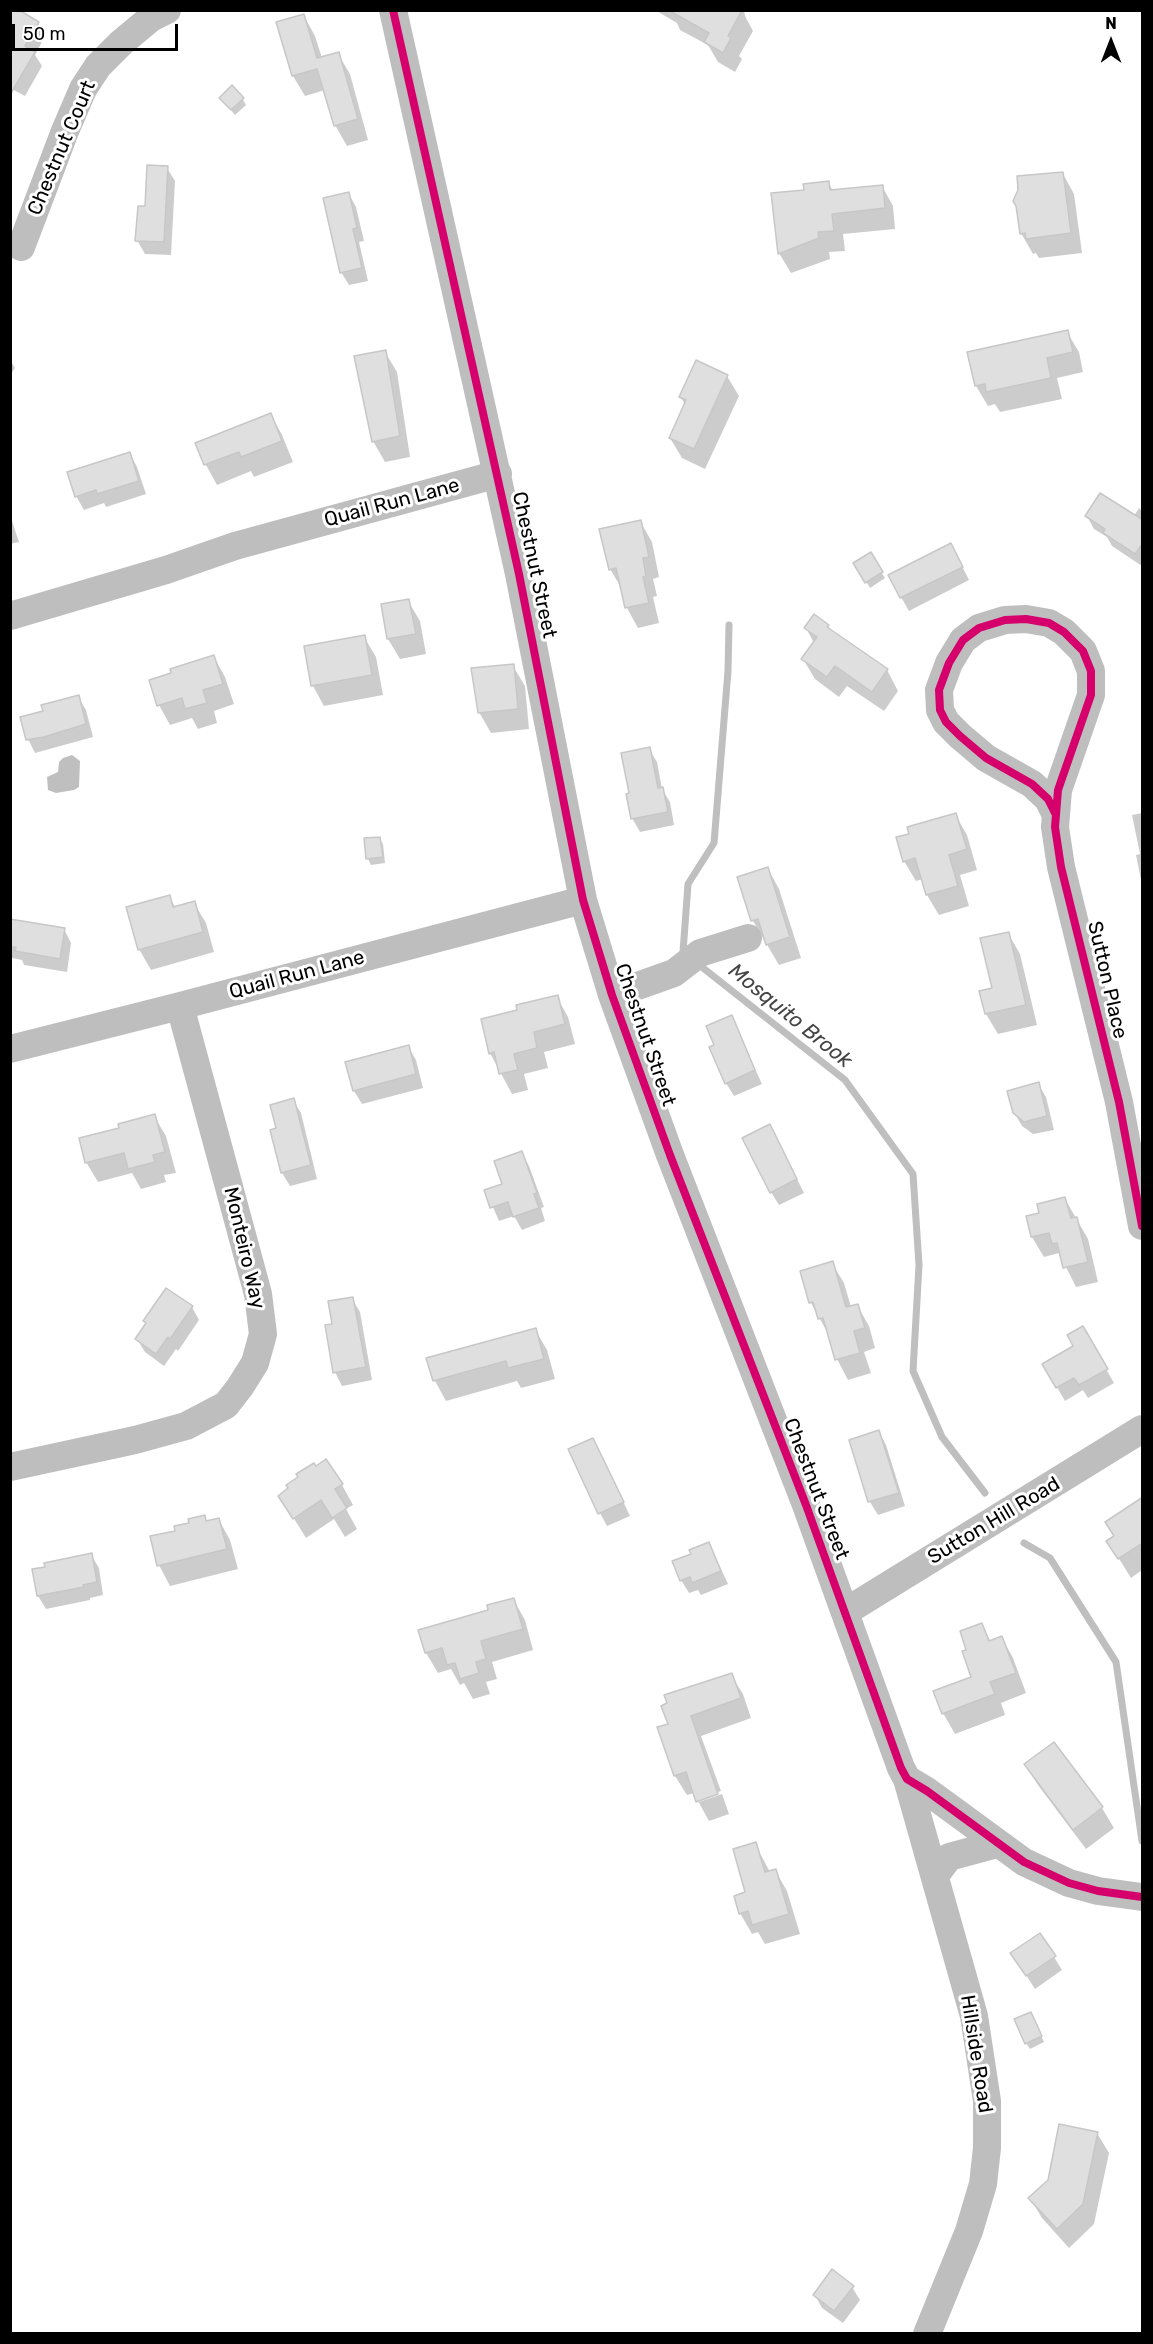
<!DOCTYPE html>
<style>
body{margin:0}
#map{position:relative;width:1153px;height:2344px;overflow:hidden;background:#fff;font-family:Rubik,sans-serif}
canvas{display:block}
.frame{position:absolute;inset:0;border:12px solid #000;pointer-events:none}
.north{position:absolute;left:1081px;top:12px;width:60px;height:60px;-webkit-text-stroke:4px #fff;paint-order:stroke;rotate:0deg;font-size:16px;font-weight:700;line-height:24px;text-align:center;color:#000}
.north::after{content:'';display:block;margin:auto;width:21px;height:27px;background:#000;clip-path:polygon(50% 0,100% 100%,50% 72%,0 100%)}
.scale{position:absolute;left:12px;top:24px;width:166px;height:27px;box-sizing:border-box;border:3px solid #000;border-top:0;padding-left:8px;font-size:18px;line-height:21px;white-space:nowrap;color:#000;-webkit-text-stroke:4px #fff;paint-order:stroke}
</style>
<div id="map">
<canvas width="1153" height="2344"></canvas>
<div class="frame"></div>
<div class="north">N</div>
<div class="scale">50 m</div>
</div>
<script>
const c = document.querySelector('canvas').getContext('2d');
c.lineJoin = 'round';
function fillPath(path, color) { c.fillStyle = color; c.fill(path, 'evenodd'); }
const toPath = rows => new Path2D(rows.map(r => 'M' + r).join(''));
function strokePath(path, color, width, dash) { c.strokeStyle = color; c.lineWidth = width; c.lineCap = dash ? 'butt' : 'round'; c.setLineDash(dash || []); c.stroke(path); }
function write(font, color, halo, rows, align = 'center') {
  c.font = font + ' Rubik,sans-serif'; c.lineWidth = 6; c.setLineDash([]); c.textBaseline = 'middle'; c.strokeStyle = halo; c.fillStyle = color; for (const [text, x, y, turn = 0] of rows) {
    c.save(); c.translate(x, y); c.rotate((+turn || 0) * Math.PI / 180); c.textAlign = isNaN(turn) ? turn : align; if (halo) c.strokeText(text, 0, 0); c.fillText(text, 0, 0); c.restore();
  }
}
fillPath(toPath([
 [72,755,80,761,79,787,74,790,56,793,48,790,47,777,58,772,59,762,63,758]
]), '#bfbfbf');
fillPath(toPath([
 [655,10,744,10,745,16,753,31,739,56,742,59,735,72,718,62,708,45,680,30,677,23],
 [304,16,315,36,322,58,338,54,350,74,368,140,347,146,335,125,325,90,305,96,293,76],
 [38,23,45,36,35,55,42,66,25,96,10,88,10,27],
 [221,98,242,98,246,105,235,115],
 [167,168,175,181,171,255,145,254,137,240,147,208],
 [1063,174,1074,194,1082,253,1039,258,1036,253,1033,254,1021,233],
 [828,182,833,191,882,186,893,206,895,229,843,234,845,251,829,252,830,259,791,273,779,253,806,191],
 [349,194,356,207,364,241,359,242,368,281,349,285,341,272],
 [1067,332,1079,352,1083,372,1057,378,1062,399,1000,412,995,404,988,406,976,386,969,353],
 [385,352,397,372,410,457,385,462,373,441],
 [10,360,15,368,10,375],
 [727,376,739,396,705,469,682,458,670,438,685,405,681,397],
 [271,415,282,435,293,462,254,477,251,471,217,485,206,465,197,444],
 [130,454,137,467,146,494,106,507,104,503,84,510,76,496],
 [1139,508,1142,511,1142,566,1112,546,1107,537,1094,529,1087,516,1134,516],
 [10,515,19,542,10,544],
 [640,521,652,542,659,577,653,579,657,596,653,597,659,623,638,628,627,608,622,589,610,569],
 [870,554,885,578,870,588,855,563],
 [958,558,969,580,909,611,901,597],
 [408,601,420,621,426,654,400,659,388,639,383,605],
 [828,626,830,630,887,670,898,691,884,711,847,686,839,697,815,679,803,659,814,643,806,628],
 [364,637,376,657,383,695,324,706,313,686,306,647],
 [214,657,225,677,234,704,214,711,217,723,198,729,192,718,170,725,159,705],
 [513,666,525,686,529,729,491,733,479,712],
 [78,697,86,710,93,737,35,753,28,739,45,712],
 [649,749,657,762,662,789,670,802,674,825,640,832,632,818,631,794],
 [1142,813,1142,885,1136,855,1140,854,1132,815],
 [955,814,967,835,977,870,960,875,969,906,939,915,927,895,923,879,916,881,904,861,911,835],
 [379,838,383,844,385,863,371,865,368,859],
 [768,869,779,889,801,958,779,965,753,921,739,878],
 [169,897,176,908,194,903,206,923,214,952,151,970,139,949],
 [10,921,64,929,71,943,67,972,24,965,22,960,12,958],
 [1008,933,1020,954,1037,1025,998,1034,986,1014,981,992,994,989],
 [557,997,568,1017,575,1044,544,1052,548,1068,524,1074,528,1090,512,1094,490,1053,519,1011],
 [731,1017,762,1084,734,1096,726,1083,715,1046],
 [408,1046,416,1060,423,1088,362,1104,354,1091,347,1063],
 [1038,1084,1046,1097,1054,1130,1033,1134,1022,1126,1014,1112],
 [293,1100,301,1113,317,1179,290,1186,282,1173,277,1129],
 [154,1116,166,1136,176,1173,164,1175,166,1182,141,1189,132,1173,98,1182,86,1162,121,1129],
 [777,1139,804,1193,779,1205,771,1192],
 [522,1153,529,1166,544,1207,541,1208,545,1221,522,1230,514,1216,499,1221,486,1191,504,1185],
 [1065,1199,1088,1239,1098,1282,1076,1287,1059,1253,1044,1257,1032,1237,1041,1214],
 [832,1263,844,1283,851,1307,857,1305,869,1326,875,1348,864,1352,871,1373,848,1380,837,1359,830,1337,811,1303,802,1272],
 [352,1299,360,1312,372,1380,342,1386,335,1372,334,1325],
 [192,1307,199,1320,178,1351,176,1349,164,1366,145,1352,137,1339,147,1324],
 [1082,1328,1114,1383,1088,1398,1083,1390,1065,1401,1044,1365,1075,1346],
 [535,1329,547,1350,555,1379,521,1388,517,1381,446,1401,435,1381,428,1359],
 [879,1432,886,1445,905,1506,878,1515,870,1502,851,1441],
 [600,1453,630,1516,607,1526,600,1513],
 [342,1485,353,1505,346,1509,357,1529,345,1537,334,1519,306,1538,280,1496],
 [1142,1499,1142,1570,1131,1578,1108,1541,1115,1537],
 [204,1516,207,1522,219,1520,230,1540,238,1569,170,1586,159,1565,177,1532],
 [709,1543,728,1584,701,1595,698,1590,689,1593,681,1580,693,1555],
 [91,1555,99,1568,103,1595,90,1598,90,1600,46,1609,38,1596],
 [513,1599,525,1620,533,1650,492,1662,497,1679,486,1682,490,1694,473,1699,464,1683,460,1685,451,1669,438,1673,426,1653,490,1611],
 [981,1625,991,1642,1002,1638,1013,1658,1026,1693,1001,1703,1005,1715,955,1734,943,1713,973,1678,968,1651],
 [731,1675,743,1694,751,1718,701,1736,721,1791,699,1799,699,1802,722,1794,729,1814,709,1821,698,1801,695,1793,687,1795,675,1776,669,1704,666,1696],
 [1054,1744,1102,1808,1114,1828,1086,1849,1038,1785,1026,1765],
 [755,1844,770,1872,775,1870,787,1891,800,1934,765,1944,758,1932,752,1934,740,1913,747,1893],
 [1012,1953,1054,1957,1062,1970,1035,1989],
 [1034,2020,1044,2042,1030,2049,1026,2043],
 [1097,2133,1109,2153,1094,2224,1069,2248,1042,2218,1030,2198],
 [852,2287,860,2300,843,2323,822,2308,815,2295]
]), '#0003');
strokePath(toPath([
 [683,952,688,884,714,843,728,671,729,625],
 [698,964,845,1080,913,1174,919,1265,913,1371,942,1437,985,1493],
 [1024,1543,1050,1558,1116,1662,1142,1841]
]), '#bfbfbf', 7);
const building = toPath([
 [10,10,19,10,39,22,25,46,35,52,10,95,10,10],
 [668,10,742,10,728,36,731,38,723,53,704,42,709,33,668,10],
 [304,14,317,58,339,52,358,119,334,126,317,69,292,76,276,22,304,14],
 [232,85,244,98,231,110,219,98,232,85],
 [147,165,168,166,164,242,135,241,138,206,145,206,147,165],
 [1063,172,1071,233,1026,239,1025,233,1020,234,1016,206,1013,201,1018,190,1017,176,1063,172],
 [829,181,830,190,883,185,885,208,832,214,834,231,818,232,819,238,778,254,771,193,804,190,803,184,829,181],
 [349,192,357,228,353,229,362,268,340,273,323,198,349,192],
 [1068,330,1073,352,1047,358,1051,378,986,392,985,384,975,386,967,352,1068,330],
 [386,350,400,436,372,442,354,356,386,350],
 [696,360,728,375,694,449,669,438,686,400,679,397,696,360],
 [271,413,282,441,241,457,239,452,204,465,195,443,271,413],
 [130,452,139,481,97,494,96,490,75,497,67,472,130,452],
 [1100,493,1143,520,1143,543,1135,554,1103,533,1105,529,1085,516,1100,493],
 [641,520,649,557,643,558,646,576,643,577,649,603,625,608,616,568,609,570,599,529,641,520],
 [951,543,963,567,900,598,888,575,951,543],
 [871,552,883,572,865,583,853,563,871,552],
 [409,599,416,634,387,639,381,604,409,599],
 [814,614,829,625,827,627,888,669,872,692,835,666,827,677,801,659,817,637,804,628,814,614],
 [365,635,372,675,311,686,304,646,365,635],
 [214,655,223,684,203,690,207,703,185,709,182,698,157,706,149,680,171,673,170,669,214,655],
 [514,664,518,709,478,713,471,668,514,664],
 [79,695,86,724,44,737,26,740,20,717,43,711,41,705,79,695],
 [650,747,658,788,663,787,668,812,631,819,626,794,629,793,621,753,650,747],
 [956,813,967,849,949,855,958,886,926,895,915,858,903,862,896,837,909,834,907,827,956,813],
 [380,837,383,857,366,859,364,838,380,837],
 [768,867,790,937,766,945,758,919,751,921,737,877,768,867],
 [170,895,173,907,195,901,203,932,138,950,126,907,170,895],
 [10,919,65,928,60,959,15,951,16,947,10,947,10,919],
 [1009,932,1026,1005,985,1014,979,991,992,988,980,938,1009,932],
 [558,995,565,1024,534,1032,537,1048,514,1054,518,1070,499,1074,494,1052,489,1054,481,1019,517,1010,516,1005,558,995],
 [732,1015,755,1070,725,1084,709,1047,714,1045,706,1026,732,1015],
 [409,1045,416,1074,353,1091,345,1062,409,1045],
 [1039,1082,1047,1116,1024,1122,1013,1113,1007,1091,1039,1082],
 [294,1098,311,1165,281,1173,270,1130,276,1128,270,1105,294,1098],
 [155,1114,165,1152,153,1155,155,1162,128,1169,124,1153,85,1163,79,1138,119,1128,118,1124,155,1114],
 [770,1124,797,1179,770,1193,742,1138,770,1124],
 [522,1151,537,1193,534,1194,539,1208,513,1217,508,1202,490,1208,484,1190,502,1184,494,1161,522,1151],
 [1065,1197,1071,1218,1077,1217,1088,1262,1063,1268,1057,1243,1052,1244,1049,1233,1031,1237,1026,1216,1039,1213,1037,1204,1065,1197],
 [833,1261,846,1307,858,1304,865,1328,854,1331,860,1353,835,1360,823,1318,818,1319,813,1302,809,1303,800,1271,833,1261],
 [166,1288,193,1306,170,1339,168,1337,156,1354,135,1339,146,1323,143,1321,166,1288],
 [353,1297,366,1367,333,1373,325,1325,332,1324,328,1301,353,1297],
 [1083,1326,1108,1369,1079,1385,1074,1378,1056,1388,1042,1364,1073,1346,1067,1335,1083,1326],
 [536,1328,544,1359,508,1368,506,1361,433,1381,426,1358,536,1328],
 [879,1430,899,1493,868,1502,849,1440,879,1430],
 [593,1438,624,1502,598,1514,568,1449,593,1438],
 [326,1459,343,1484,335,1489,347,1508,332,1518,321,1500,293,1519,278,1496,288,1488,286,1485,298,1477,296,1474,314,1463,316,1466,326,1459],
 [1143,1497,1143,1543,1118,1559,1106,1541,1114,1536,1105,1522,1143,1497],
 [205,1515,206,1521,219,1518,227,1549,157,1566,150,1536,175,1531,174,1526,189,1523,188,1519,205,1515],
 [709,1542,721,1571,692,1583,690,1577,680,1581,672,1561,691,1554,689,1550,709,1542],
 [92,1553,97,1582,83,1585,84,1587,37,1596,32,1569,45,1567,44,1563,92,1553],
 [514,1598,523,1629,481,1641,486,1659,476,1662,479,1673,460,1679,455,1663,447,1665,442,1648,425,1653,418,1630,488,1610,487,1605,514,1598],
 [982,1623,989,1641,1002,1636,1016,1673,990,1682,995,1694,942,1714,933,1691,971,1677,962,1651,966,1650,960,1631,982,1623],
 [732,1673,741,1698,691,1716,718,1794,696,1802,686,1772,674,1776,657,1727,668,1724,661,1706,667,1703,664,1695,732,1673],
 [1054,1742,1103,1807,1073,1830,1024,1764,1054,1742],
 [756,1842,765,1872,776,1869,789,1914,752,1925,748,1911,739,1914,734,1896,745,1892,733,1849,756,1842],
 [1040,1933,1056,1956,1026,1976,1010,1953,1040,1933],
 [1031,2012,1042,2036,1025,2044,1014,2019,1031,2012],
 [1059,2124,1098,2132,1083,2204,1057,2229,1028,2198,1048,2180,1059,2124],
 [832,2269,854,2286,834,2311,813,2295,832,2269]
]);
fillPath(building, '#dfdfdf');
strokePath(building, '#c7c7c7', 1.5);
strokePath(toPath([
 [393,10,519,574,583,900,612,995,670,1155,806,1505,901,1768,907,1779,927,1791,1024,1862,1069,1883,1098,1891,1142,1897],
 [21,247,65,131,83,89,98,66,121,43,151,18,167,10],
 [10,616,166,570,235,546,498,474],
 [1055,813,1048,799,1032,784,986,758,960,736,946,722,940,710,939,690,949,663,963,640,979,628,1005,620,1026,619,1049,623,1064,632,1083,651,1091,671,1091,695,1058,790,1055,827,1061,867,1119,1102,1142,1226],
 [612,995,674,973,700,953,748,938],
 [10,1049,180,1006,583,900],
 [10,1467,135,1440,186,1426,226,1405,240,1387,255,1363,263,1334,258,1294,180,1006],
 [845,1612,1142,1429],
 [907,1779,974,2016,987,2101,987,2148,983,2184,969,2231,927,2334],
 [935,1876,949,1857,997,1844]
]), '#bebebe', 28);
strokePath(toPath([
 [393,10,519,574,583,900,612,995,670,1155,806,1505,901,1768,907,1779,927,1791,1024,1862,1069,1883,1098,1891,1142,1897],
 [1055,813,1048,799,1032,784,986,758,960,736,946,722,940,710,939,690,949,663,963,640,979,628,1005,620,1026,619,1049,623,1064,632,1083,651,1091,671,1091,695,1058,790,1055,827,1061,867,1119,1102,1142,1226]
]), '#d6006c', 8);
write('20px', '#000', '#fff', [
 ["Chestnut Court",62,148,-67],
 ["Quail Run Lane",392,503,-15],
 ["Chestnut Street",534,565,78],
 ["Quail Run Lane",297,975,-15],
 ["Sutton Place",1107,980,77],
 ["Chestnut Street",645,1035,71],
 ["Monteiro Way",244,1248,77],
 ["Chestnut Street",816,1489,69],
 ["Sutton Hill Road",994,1521,-31],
 ["Hillside Road",976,2054,81]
]);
write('italic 21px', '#444', '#fff', [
 ["Mosquito Brook",790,1016,39]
]);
</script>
